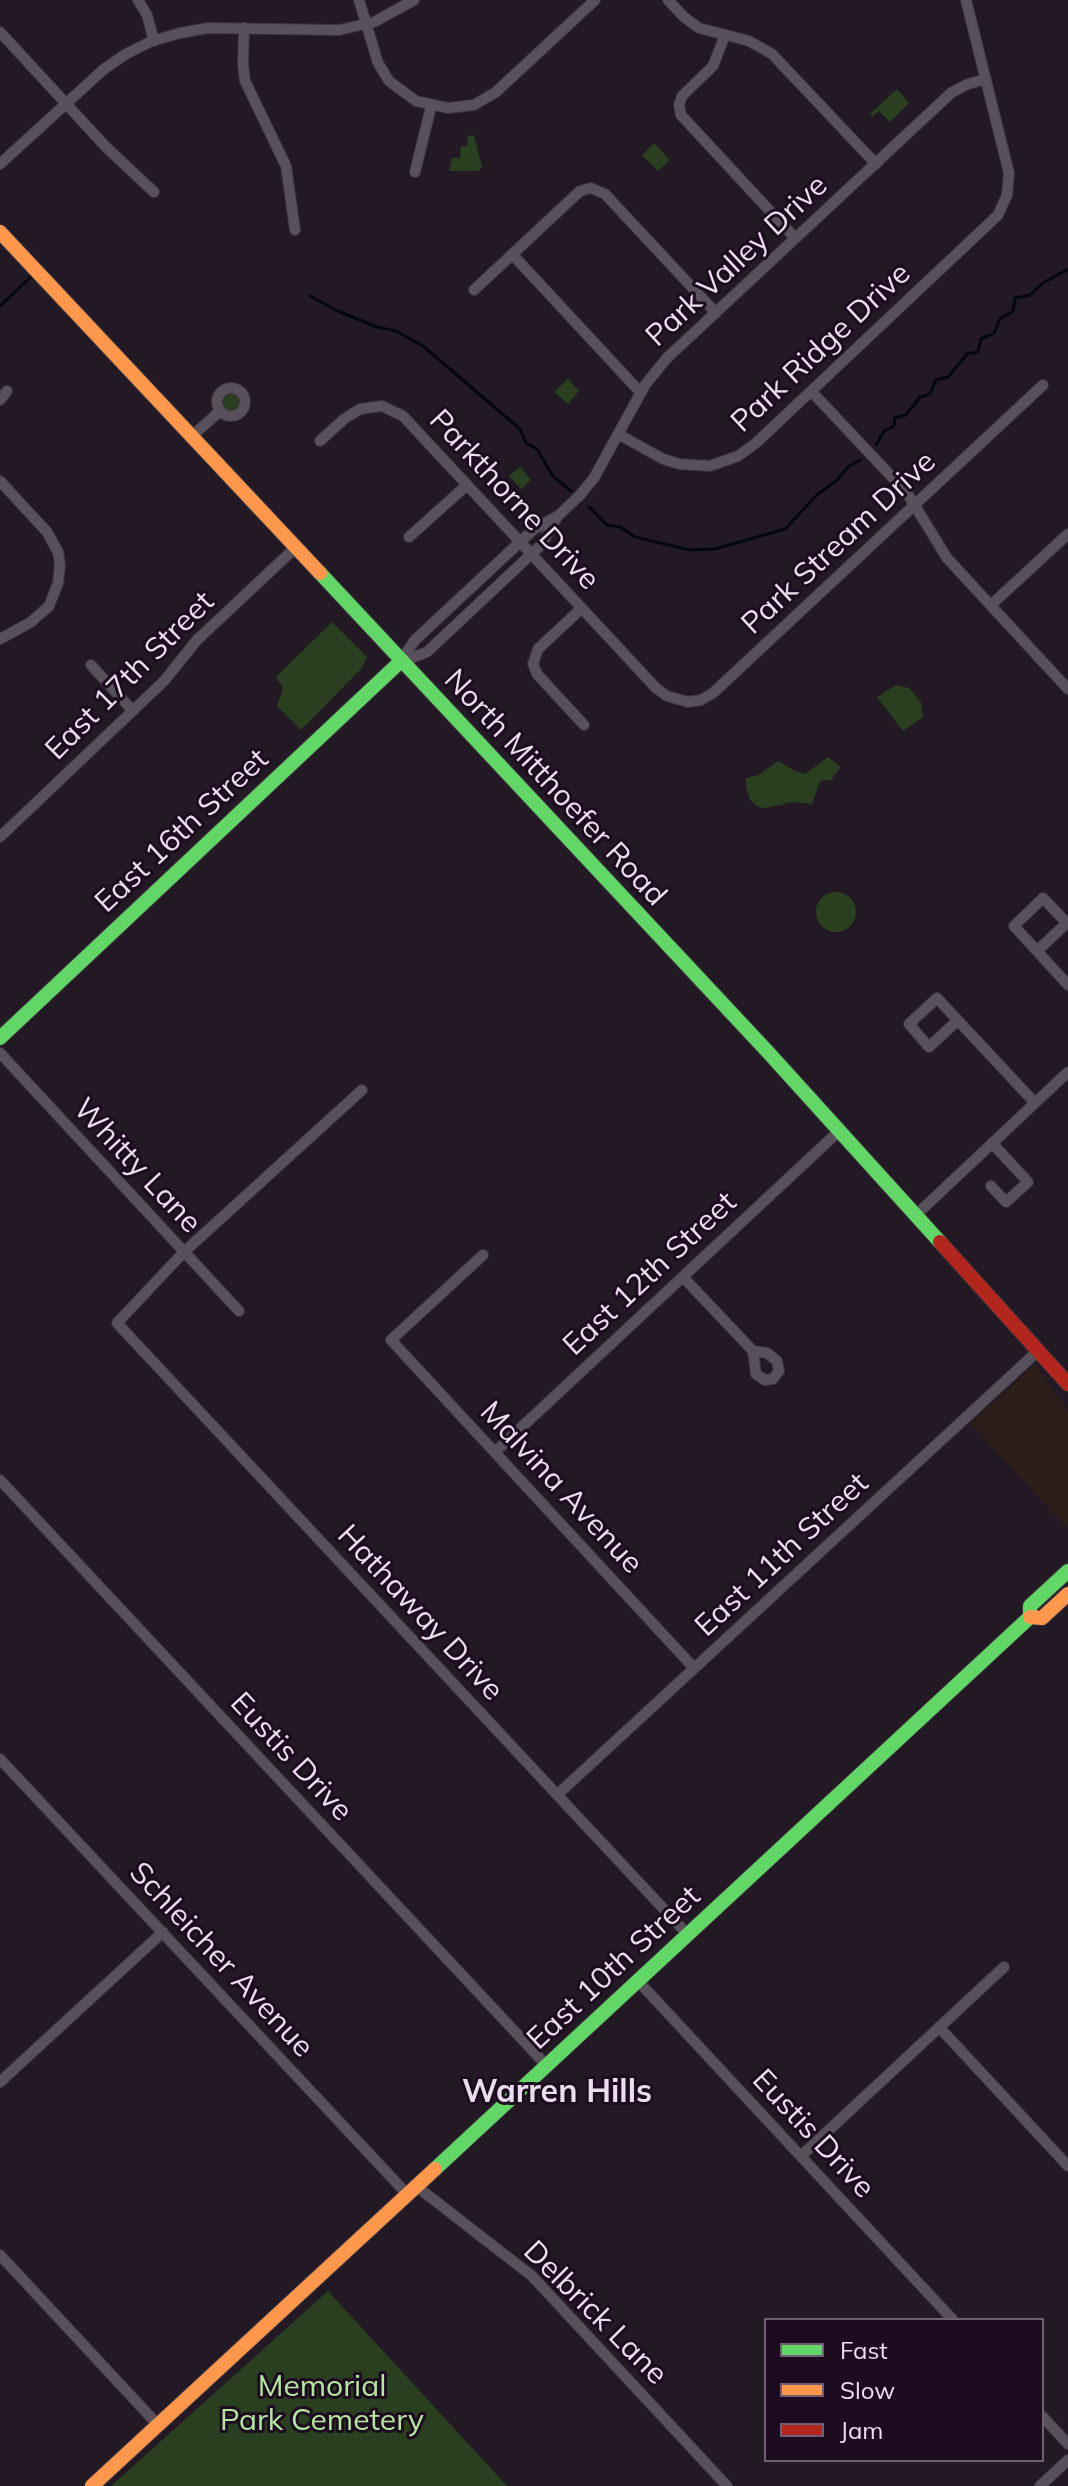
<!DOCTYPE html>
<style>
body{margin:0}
#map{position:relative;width:1068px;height:2486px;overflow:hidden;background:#221924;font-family:Mulish,sans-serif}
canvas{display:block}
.legend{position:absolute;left:764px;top:2318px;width:280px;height:144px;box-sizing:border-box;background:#1d0b20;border:2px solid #6f5f72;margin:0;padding:10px 14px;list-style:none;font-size:24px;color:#eaddec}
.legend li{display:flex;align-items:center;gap:16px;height:40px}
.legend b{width:40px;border:2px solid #6f5f72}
</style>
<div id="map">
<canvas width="1068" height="2486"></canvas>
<ul class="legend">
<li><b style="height:10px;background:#63d668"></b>Fast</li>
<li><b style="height:10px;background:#ff974d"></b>Slow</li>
<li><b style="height:10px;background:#b3261e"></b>Jam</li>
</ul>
</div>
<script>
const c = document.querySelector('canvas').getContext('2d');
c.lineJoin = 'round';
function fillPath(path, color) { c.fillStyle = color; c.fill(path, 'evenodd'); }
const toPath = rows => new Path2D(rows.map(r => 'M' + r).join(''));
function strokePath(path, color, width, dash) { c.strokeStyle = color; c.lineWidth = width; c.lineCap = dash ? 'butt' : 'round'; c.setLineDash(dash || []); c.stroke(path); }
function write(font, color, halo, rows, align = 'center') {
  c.font = font + ' Mulish,sans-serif'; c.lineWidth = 6; c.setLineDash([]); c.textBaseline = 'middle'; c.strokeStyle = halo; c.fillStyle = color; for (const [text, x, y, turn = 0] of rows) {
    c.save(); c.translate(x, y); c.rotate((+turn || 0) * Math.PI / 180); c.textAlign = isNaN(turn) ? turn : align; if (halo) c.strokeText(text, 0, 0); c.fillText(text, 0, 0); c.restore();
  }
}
fillPath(toPath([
 [1035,1364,1068,1411,1068,1529,971,1424]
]), '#2e1e1a');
fillPath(toPath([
 [897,89,909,103,890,122,879,111,872,117,870,114],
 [474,135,482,167,479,171,449,171,452,158,460,158,461,146,467,146,468,136],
 [654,143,670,160,658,171,642,155],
 [568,379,579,391,568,404,554,392],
 '222 402a9 9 0 1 1 18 0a9 9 0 1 1-18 0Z',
 [520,467,531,480,521,489,509,476],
 [332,622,367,657,362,668,301,730,277,706,283,688,276,677],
 [896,685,909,688,921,702,923,717,903,731,877,697],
 [828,757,841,767,831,780,820,781,812,804,793,802,767,808,758,807,750,800,746,787,746,778,758,775,778,761,795,771,805,774],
 '816 912a20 20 0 1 1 40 0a20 20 0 1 1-40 0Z',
 [328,2291,507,2486,111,2486]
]), '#293f1f');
strokePath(toPath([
 [310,296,340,312,377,327,396,331,423,346,520,429,526,443,537,449,553,476,571,491],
 [0,306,31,277],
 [876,445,884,431,894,426,895,418,906,415,920,397,930,394,936,380,948,377,967,354,978,352,981,339,994,333,1000,319,1013,311,1015,298,1030,295,1043,283,1068,269],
 [589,507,607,525,620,527,635,537,690,550,715,549,785,529,817,495,837,480,849,466,860,460]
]), '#03080f', 3);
const street = toPath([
 [138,0,147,15,154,41],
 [359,0,378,63,389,81,416,101,448,108,474,105,496,92,595,0],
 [668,0,684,17,699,28,749,41,772,54,876,164],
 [244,28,243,64,245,81,286,166,295,230],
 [0,32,106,147,154,192],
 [725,35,713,66,682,96,679,105,681,115,795,238],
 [0,164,104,69,126,54,152,41,180,33,208,28,339,30,374,22,414,0],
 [415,172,431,107],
 [512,254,641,393],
 [474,290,580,191,591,188,605,194,716,313],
 '217 402a14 14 0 1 1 28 0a14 14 0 1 1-28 0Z',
 [811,391,907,493,947,558,1068,689],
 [0,400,7,391],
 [618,434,663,459,679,464,710,466,738,456,756,443,998,215,1007,195,1009,173,966,0],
 [191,437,220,411],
 [320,441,344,419,360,409,382,406,403,416,656,688,667,696,688,702,701,700,713,693,1043,385],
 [0,481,47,532,58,552,60,565,58,583,49,606,31,622,0,639],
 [409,537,467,485],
 [991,605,1068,534],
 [582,608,538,649,533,664,537,674,584,725],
 [400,662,415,640,520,542,534,529,558,516,580,495,594,478,645,385,667,358,951,93,968,84,986,79],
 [401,662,427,652,542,544,557,517],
 [91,665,133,711],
 [0,837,164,681,197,640,294,549],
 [1037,951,1067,923,1043,898,1014,926,1037,951,1068,985],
 [957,1021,929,1047,909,1024,937,998,1035,1103],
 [0,1053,239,1311],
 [362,1090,184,1252,117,1323,688,1935],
 [991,1186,1006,1202,1028,1182,992,1143],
 [916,1215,1068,1072],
 [483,1255,391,1340,694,1668],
 [683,1277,753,1351],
 [753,1351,767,1353,777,1361,779,1371,773,1379,765,1380,756,1374,753,1351],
 [495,1452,838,1132],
 [0,1480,547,2066],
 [0,1759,407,2194],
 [557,1795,1039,1350],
 [638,1981,953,2320],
 [939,2027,1068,2166],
 [0,2082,163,1932],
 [801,2156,1004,1967],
 [416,2186,532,2276,727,2486],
 [0,2255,158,2425],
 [1042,2416,1068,2444],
 [1040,2486,1068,2460]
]);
const fast = toPath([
 [320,573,767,1051,940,1242],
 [0,1038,400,662],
 [435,2169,1030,1617,1030,1606,1068,1571]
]);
const slow = toPath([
 [0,232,320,573],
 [1030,1617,1042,1618,1068,1594],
 [92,2486,435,2169]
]);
const jam = toPath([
 [940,1242,1068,1384]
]);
strokePath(street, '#3c343d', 12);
strokePath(fast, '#3c343d', 16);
strokePath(slow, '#3c343d', 16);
strokePath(jam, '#3c343d', 16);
strokePath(street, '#58505a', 10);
strokePath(fast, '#63d668', 14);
strokePath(slow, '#ff974d', 14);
strokePath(jam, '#b3261e', 14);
write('30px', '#eaddec', '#1d0b20', [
 ["Park Valley Drive",737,261,-43],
 ["Park Ridge Drive",821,348,-43],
 ["Parkthorne Drive",514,500,47],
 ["Park Stream Drive",839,543,-43],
 ["East 17th Street",130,676,-45],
 ["North Mitthoefer Road",555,788,47],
 ["East 16th Street",182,831,-43],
 ["Whitty Lane",137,1166,47],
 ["East 12th Street",650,1274,-43],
 ["Malvina Avenue",561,1488,47],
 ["East 11th Street",782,1555,-43],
 ["Hathaway Drive",420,1613,47],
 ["Eustis Drive",291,1757,47],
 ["Schleicher Avenue",221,1960,47],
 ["East 10th Street",614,1968,-43],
 ["Eustis Drive",813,2134,47],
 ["Delbrick Lane",595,2313,45]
]);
write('30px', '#b3e69f', '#1d0b20', [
 ["Memorial",322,2387],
 ["Park Cemetery",322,2421]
]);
write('bold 32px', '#eaddec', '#1d0b20', [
 ["Warren Hills",557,2092]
]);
</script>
